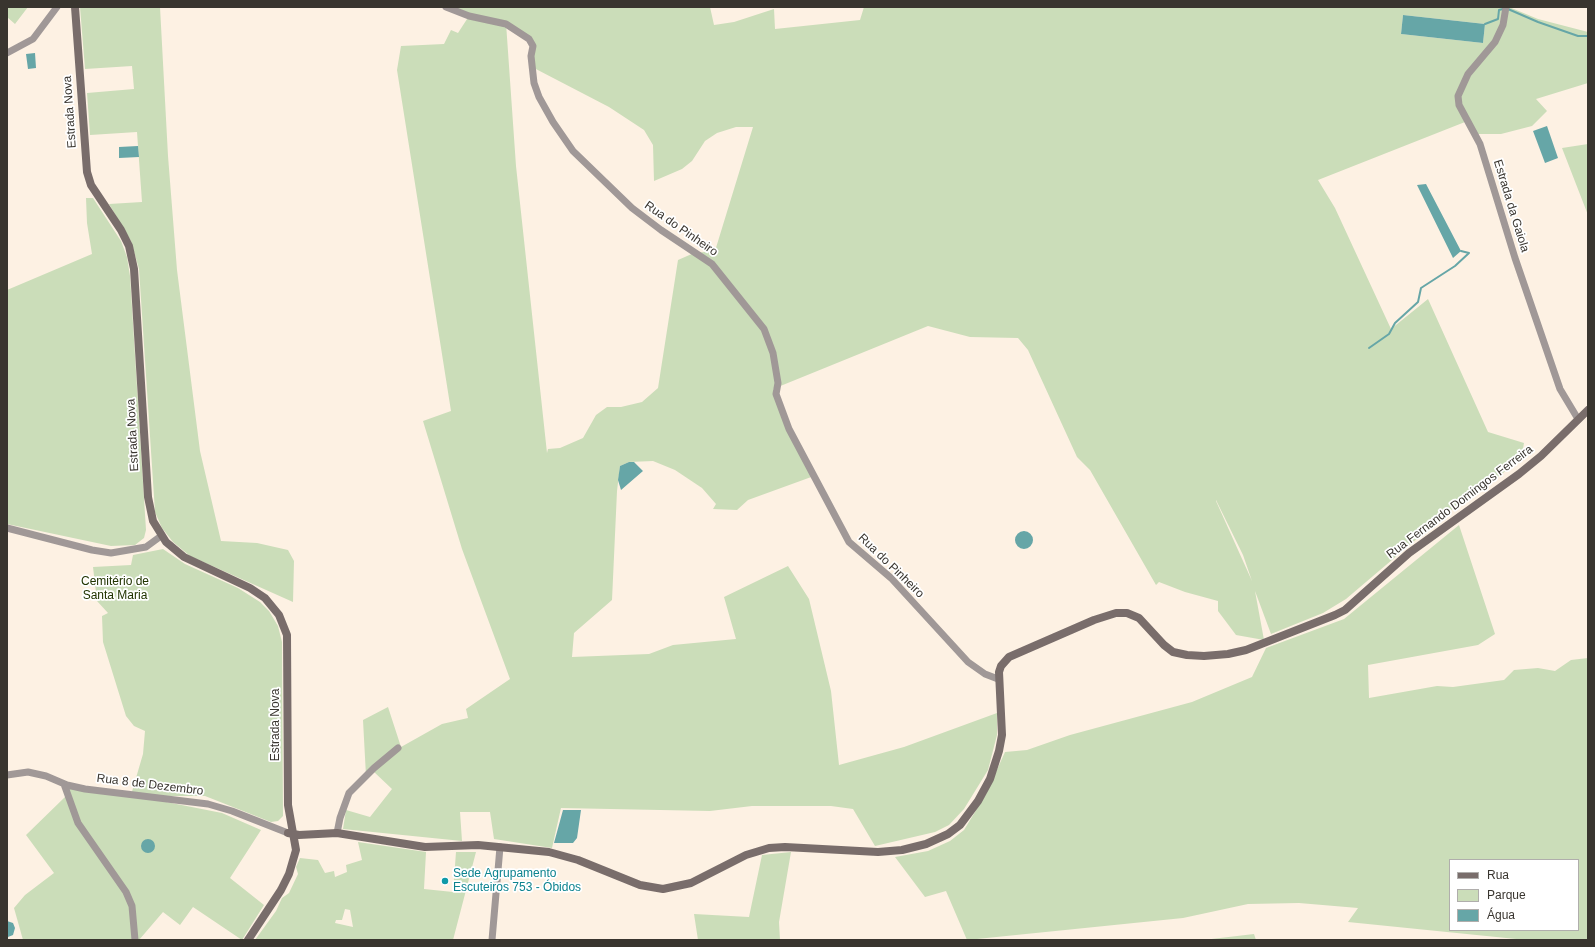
<!DOCTYPE html>
<meta charset="utf-8">
<style>
body{margin:0}
#map{position:relative;width:1595px;height:947px;overflow:hidden;background:#fdf1e3;font-family:Arial,sans-serif}
canvas{display:block}
.frame{position:absolute;inset:0;border:8px solid #39352f;pointer-events:none}
.legend{position:absolute;left:1449px;top:859px;width:130px;height:72px;box-sizing:border-box;background:#fff;border:1px solid #b0aeac;margin:0;padding:5px 7px;list-style:none;font-size:12px;color:#39352f}
.legend li{display:flex;align-items:center;gap:8px;height:20px}
.legend b{width:20px;border:1px solid #b0aeac}
</style>
<div id="map">
<canvas width="1595" height="947"></canvas>
<div class="frame"></div>
<ul class="legend">
<li><b style="height:5px;background:#796d6b"></b>Rua</li>
<li><b style="height:11px;background:#cbddb9"></b>Parque</li>
<li><b style="height:11px;background:#66a6a7"></b>Água</li>
</ul>
</div>
<script>
const c = document.querySelector('canvas').getContext('2d');
c.lineJoin = 'round';
function fillPath(path, color) { c.fillStyle = color; c.fill(path, 'evenodd'); }
const toPath = rows => new Path2D(rows.map(r => 'M' + r).join(''));
function strokePath(path, color, width, dash) { c.strokeStyle = color; c.lineWidth = width; c.lineCap = dash ? 'butt' : 'round'; c.setLineDash(dash || []); c.stroke(path); }
function write(font, color, halo, rows, align = 'center') {
  c.font = font + ' Arial,sans-serif'; c.lineWidth = 3.5; c.setLineDash([]); c.textBaseline = 'middle'; c.strokeStyle = halo; c.fillStyle = color; for (const [text, x, y, turn = 0] of rows) {
    c.save(); c.translate(x, y); c.rotate((+turn || 0) * Math.PI / 180); c.textAlign = isNaN(turn) ? turn : align; if (halo) c.strokeText(text, 0, 0); c.fillText(text, 0, 0); c.restore();
  }
}
fillPath(toPath([
 [7,7,28,7,15,24,7,17],
 [80,7,160,7,168,156,177,270,200,451,221,541,257,543,288,550,294,561,293,602,190,556,173,542,162,528,155,512,139,269,131,241,109,204,142,202,137,132,90,135,87,93,134,89,132,66,85,69],
 [446,7,710,7,714,25,734,22,774,9,775,29,860,20,864,7,1509,7,1538,19,1588,32,1588,83,1536,99,1547,111,1532,126,1501,134,1476,134,1465,122,1318,180,1335,208,1391,329,1428,299,1488,432,1524,443,1521,460,1446,514,1346,599,1323,613,1271,634,1255,591,1264,640,1236,635,1218,611,1218,601,1185,592,1159,582,1156,585,1090,470,1077,457,1028,350,1018,338,970,337,928,326,773,389,814,476,748,500,737,510,713,509,716,504,702,488,675,470,653,461,629,462,620,466,617,491,612,600,574,633,572,657,649,654,673,645,736,639,724,597,788,566,809,599,831,691,839,765,904,747,997,713,997,735,988,770,964,809,949,825,935,832,875,846,853,809,831,806,752,806,710,811,561,808,552,848,494,839,490,812,460,812,462,841,343,829,346,810,370,817,392,789,373,771,366,776,363,720,388,707,401,747,442,724,468,718,466,709,510,679,462,549,423,421,451,411,397,70,401,46,444,44,451,30,458,33,469,16],
 [1403,15,1485,24,1483,43,1401,34],
 [506,23,533,46,532,67,609,107,644,130,653,145,654,181,682,169,692,161,705,141,717,133,736,127,753,127,715,251,694,253,678,260,658,388,642,402,621,407,607,407,596,415,583,438,560,448,548,449,547,453,516,166],
 [1216,500,1243,555,1252,581,1216,501],
 [1588,144,1588,215,1562,148],
 [86,198,93,198,121,241,127,257,130,276,146,530,144,538,135,545,111,546,7,524,7,290,92,254,87,223],
 [1459,525,1495,634,1478,645,1368,665,1369,698,1437,686,1453,687,1504,680,1514,670,1538,668,1555,671,1571,660,1588,658,1588,940,1526,940,1348,922,1358,908,1299,903,1248,904,1183,918,967,940,946,891,925,897,895,857,928,851,950,841,964,830,986,794,1005,752,1027,750,1070,735,1192,702,1252,677,1266,648,1344,619],
 [1450,860,1578,860,1578,930,1450,930],
 [163,549,185,564,238,588,260,602,269,611,278,626,282,642,283,816,278,821,271,822,205,796,136,796,222,813,261,830,230,878,264,905,242,940,193,907,180,925,163,912,139,940,23,940,14,908,25,895,54,873,26,835,65,797,67,785,131,795,143,754,145,731,134,726,126,716,103,642,102,616,108,613,97,601,93,567,131,565,133,555],
 [358,842,426,852,424,889,453,892,456,852,476,852,453,940,255,940,276,911,282,898,289,893,298,874,296,867,300,858,318,860,325,873,334,871,335,877,347,872,346,865,362,860],
 [345,909,350,910,353,927,335,923,336,920,342,920],
 [791,852,779,922,780,940,698,940,694,914,749,917,762,855],
 [1254,934,1256,940,1203,940]
]), '#cbddb9');
fillPath(toPath([
 [1403,15,1485,24,1483,43,1401,34],
 [35,53,36,68,28,69,26,54],
 [1547,126,1558,158,1545,163,1533,131],
 [138,146,139,157,119,158,119,147],
 [1426,184,1461,251,1453,258,1417,185],
 [629,462,634,462,643,471,621,490,618,480,620,466],
 '1015 540a9 9 0 1 1 18 0a9 9 0 1 1-18 0Z',
 [563,810,581,810,577,838,573,843,554,843],
 '141 846a7 7 0 1 1 14 0a7 7 0 1 1-14 0Z',
 [7,921,13,923,15,928,13,935,8,937]
]), '#66a6a7');
strokePath(toPath([
 [1508,9,1538,22,1578,36,1588,36],
 [1485,24,1498,19,1499,10,1503,9],
 [1369,348,1389,334,1395,323,1418,302,1421,288,1455,266,1469,253,1461,251]
]), '#66a6a7', 2);
strokePath(toPath([
 [446,7,469,16,506,24,529,39,533,46,531,56,534,83,539,97,553,122,573,151,632,208,661,230,712,264,764,329,773,353,778,383,776,394,789,429,849,542,891,578,968,662,985,674,998,679],
 [1506,7,1503,25,1495,42,1468,74,1458,96,1459,105,1480,144,1515,258,1560,389,1578,419],
 [7,53,33,39,57,7],
 [7,528,92,550,111,553,146,547,161,536],
 [7,775,28,772,46,776,67,785,85,789,208,804,232,811,288,833],
 [64,784,78,823,126,892,132,906,135,940],
 [337,833,340,818,349,793,374,768,398,748],
 [492,940,500,847]
]), '#a09897', 7);
strokePath(toPath([
 [75,7,87,172,91,185,121,230,129,246,134,269,148,497,153,521,166,542,184,557,250,588,265,598,279,615,287,635,288,805,296,850,289,874,281,890,248,940],
 [288,833,299,835,337,833,425,847,478,845,549,852,578,860,640,885,663,889,691,883,746,855,769,848,785,847,878,852,902,850,926,844,948,834,960,825,978,801,990,779,999,751,1002,735,999,672,1001,666,1009,657,1094,620,1116,613,1127,613,1139,618,1164,645,1173,652,1187,655,1204,656,1228,654,1246,650,1335,615,1345,610,1409,553,1519,474,1541,456,1588,410]
]), '#796d6b', 8);
for (const [x, y, r, color] of [
 [445,881,4,"#0f9aa8"]
]) { const dot = new Path2D(); dot.arc(x, y, r, 0, 2 * Math.PI); c.fillStyle = color; c.fill(dot); strokePath(dot, '#fff', 1.5); }
write('12px', '#39352f', '#fff', [
 ["Estrada Nova",70,112,-94],
 ["Estrada da Gaiola",1511,206,73],
 ["Rua do Pinheiro",681,229,35],
 ["Estrada Nova",133,435,-93],
 ["Rua Fernando Domingos Ferreira",1460,502,-37],
 ["Rua do Pinheiro",891,566,44],
 ["Estrada Nova",276,725,-90],
 ["Rua 8 de Dezembro",150,785,7]
]);
write('12px', '#213401', '#fff', [
 ["Cemitério de",115,582],
 ["Santa Maria",115,596]
]);
write('12px', '#0d838f', '#fff', [
 ["Sede Agrupamento",453,874],
 ["Escuteiros 753 - Óbidos",453,888]
], 'left');
</script>
